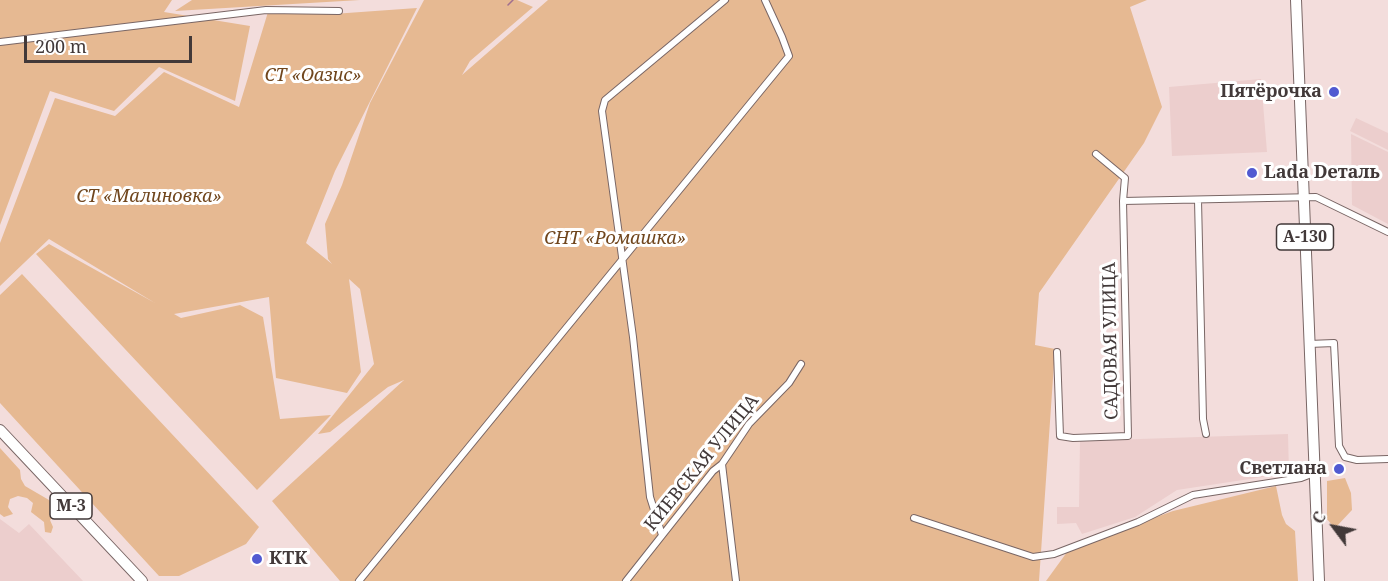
<!DOCTYPE html>
<meta charset="utf-8">
<style>
body{margin:0}
#map{position:relative;width:1388px;height:581px;overflow:hidden;background:#f3dddc;font-family:"Noto Serif",serif}
canvas{display:block}
.north{position:absolute;left:1304px;top:497px;width:60px;height:60px;-webkit-text-stroke:4px #fff;paint-order:stroke;rotate:302deg;font-size:16px;font-weight:700;line-height:24px;text-align:center;color:#423939}
.north::after{content:'';display:block;margin:auto;width:21px;height:27px;background:#423939;clip-path:polygon(50% 0,100% 100%,50% 72%,0 100%)}
.scale{position:absolute;left:24px;top:36px;width:168px;height:27px;box-sizing:border-box;border:3px solid #423939;border-top:0;padding-left:8px;font-size:18px;line-height:21px;white-space:nowrap;color:#423939;-webkit-text-stroke:4px #fff;paint-order:stroke}
</style>
<div id="map">
<canvas width="1388" height="581"></canvas>
<div class="north">С</div>
<div class="scale">200 m</div>
</div>
<script>
const c = document.querySelector('canvas').getContext('2d');
c.lineJoin = 'round';
function fillPath(path, color) { c.fillStyle = color; c.fill(path, 'evenodd'); }
const toPath = rows => new Path2D(rows.map(r => 'M' + r).join(''));
function strokePath(path, color, width, dash) { c.strokeStyle = color; c.lineWidth = width; c.lineCap = dash ? 'butt' : 'round'; c.setLineDash(dash || []); c.stroke(path); }
function write(font, color, halo, rows, align = 'center') {
  c.font = font + ' "Noto Serif",serif'; c.lineWidth = 6; c.setLineDash([]); c.textBaseline = 'middle'; c.strokeStyle = halo; c.fillStyle = color; for (const [text, x, y, turn = 0] of rows) {
    c.save(); c.translate(x, y); c.rotate((+turn || 0) * Math.PI / 180); c.textAlign = isNaN(turn) ? turn : align; if (halo) c.strokeText(text, 0, 0); c.fillText(text, 0, 0); c.restore();
  }
}
fillPath(toPath([
 [1261,79,1267,152,1172,156,1169,87],
 [1356,118,1388,133,1388,150,1350,131],
 [1351,134,1388,152,1388,224,1352,205],
 [1288,434,1289,473,1177,490,1135,517,1082,534,1076,523,1057,524,1057,507,1079,507,1080,441],
 [0,519,19,533,29,524,83,581,0,581]
]), '#eccecd');
fillPath(toPath([
 [0,0,172,0,164,12,250,26,235,101,159,67,114,111,50,91,0,225],
 [192,0,360,0,175,11],
 [424,0,517,0,533,7,470,61,462,75,548,0,1147,0,1130,7,1162,107,1144,143,1039,293,1035,345,1055,349,1039,581,340,581,272,501,404,380,388,387,330,432,318,434,374,364,360,289,349,279,361,372,347,393,276,378,269,297,174,314,181,318,240,305,263,317,280,419,331,415,257,490,36,254,49,244,155,303,49,239,0,286,0,243,55,98,115,116,164,72,239,107,268,12,333,14,417,8,335,171,306,243,332,264,328,259,325,224,342,185,370,103],
 [22,274,259,527,246,544,179,576,159,576,0,403,0,295],
 [0,448,20,470,21,479,25,486,49,500,53,507,57,515,50,520,53,527,51,533,45,532,44,522,31,512,33,503,27,498,18,496,10,499,8,507,13,514,4,517,0,514],
 [1345,478,1351,493,1352,510,1337,526,1332,525,1327,519,1327,481],
 [1276,486,1282,515,1286,524,1295,531,1298,581,1046,581,1070,548,1173,511]
]), '#e6b992');
strokePath(toPath([
 [508,5,513,0]
]), '#a06f8f', 1.5);
const street = toPath([
 [0,42,266,10,339,11],
 [1096,154,1125,178,1123,201,1316,197,1388,232],
 [1198,200,1203,419,1206,434],
 [1309,344,1334,343,1339,446,1345,457,1357,460,1388,459],
 [1057,352,1060,436,1073,438,1128,436,1123,201],
 [722,464,736,581],
 [914,518,1033,557,1054,554,1138,522,1193,495,1301,478,1314,473],
 [662,535,650,497,633,337,602,111,605,100,725,0],
 [359,581,789,56,782,37,765,0],
 [626,581,713,471,722,464,749,424,789,383,801,364]
]);
const highway = toPath([
 [1296,0,1319,581],
 [0,430,142,581]
]);
strokePath(street, '#796665', 8);
strokePath(highway, '#796665', 12);
strokePath(street, '#fff', 6);
strokePath(highway, '#fff', 10);
for (const [x, y, r, color] of [
 [1334,92,6,"#515ad1"],
 [1252,173,6,"#515ad1"],
 [1339,469,6,"#515ad1"],
 [257,559,6,"#515ad1"]
]) { const dot = new Path2D(); dot.arc(x, y, r, 0, 2 * Math.PI); c.fillStyle = color; c.fill(dot); strokePath(dot, '#fff', 2); }
for (const [x, y, w] of [
 [1305,237,57],
 [71,506,42]
]) { const box = new Path2D(); box.roundRect(x - w / 2, y - 13, w, 26, 4.5); c.fillStyle = '#fff'; c.fill(box); strokePath(box, '#423939', 1.5); }
write('bold 16px', '#423939', null, [
 ["А-130",1305,237],
 ["М-3",71,506]
]);
write('italic 18px', '#70461d', '#fff', [
 ["СТ «Оазис»",313,76],
 ["СТ «Малиновка»",149,197],
 ["СНТ «Ромашка»",615,239]
]);
write('bold 18px', '#423939', '#fff', [
 ["Пятёрочка",1322,92],
 ["Lada Dеталь",1264,173,"left"],
 ["Светлана",1327,469],
 ["КТК",269,559,"left"]
], 'right');
write('18px', '#423939', '#fff', [
 ["САДОВАЯ УЛИЦА",1111,341,-91],
 ["КИЕВСКАЯ УЛИЦА",702,463,-51]
]);
</script>
